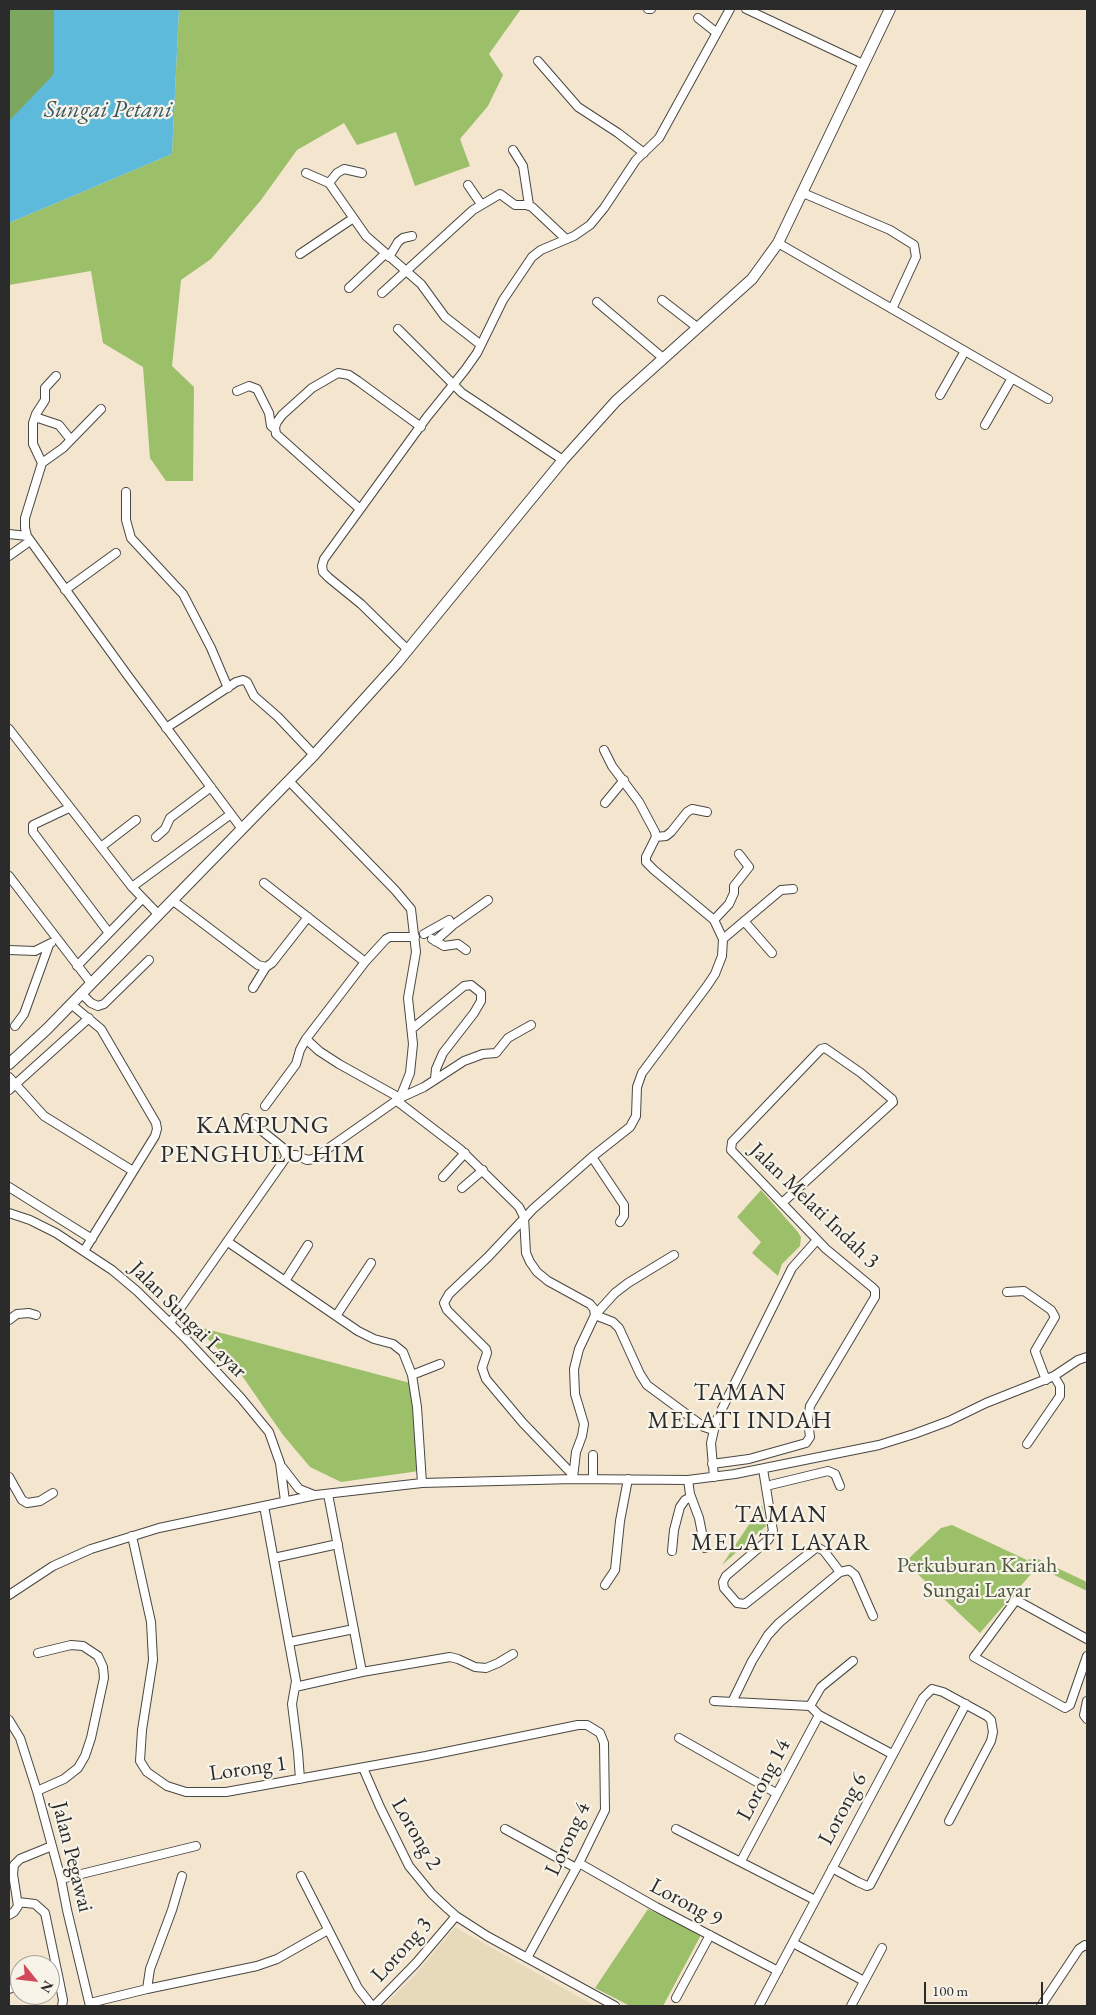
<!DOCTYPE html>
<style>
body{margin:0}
#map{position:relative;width:1096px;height:2015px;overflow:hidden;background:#f4e5ce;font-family:"EB Garamond",serif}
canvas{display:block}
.frame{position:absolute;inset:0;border:10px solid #2b2b2b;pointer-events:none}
.north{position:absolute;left:10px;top:1955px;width:50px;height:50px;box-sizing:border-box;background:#f7f3e8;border:1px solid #a5a39c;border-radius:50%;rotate:119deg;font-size:14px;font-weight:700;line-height:20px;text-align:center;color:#2b2b2b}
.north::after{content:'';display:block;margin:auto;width:18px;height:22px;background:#d1495b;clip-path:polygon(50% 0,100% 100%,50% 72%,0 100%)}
.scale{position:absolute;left:924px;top:1982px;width:119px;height:22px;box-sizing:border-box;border:2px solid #2b2b2b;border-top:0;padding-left:6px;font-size:15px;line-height:18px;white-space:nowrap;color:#2b2b2b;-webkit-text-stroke:4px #f7f3e8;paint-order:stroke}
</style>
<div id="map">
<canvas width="1096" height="2015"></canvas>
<div class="frame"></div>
<div class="north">N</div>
<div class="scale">100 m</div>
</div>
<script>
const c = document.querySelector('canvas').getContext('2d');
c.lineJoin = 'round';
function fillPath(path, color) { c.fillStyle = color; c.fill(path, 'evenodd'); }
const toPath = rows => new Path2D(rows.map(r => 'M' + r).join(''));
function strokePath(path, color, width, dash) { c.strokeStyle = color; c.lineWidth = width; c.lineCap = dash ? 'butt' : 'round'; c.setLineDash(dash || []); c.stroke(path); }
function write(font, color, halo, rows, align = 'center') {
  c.font = font + ' "EB Garamond",serif'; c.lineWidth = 4.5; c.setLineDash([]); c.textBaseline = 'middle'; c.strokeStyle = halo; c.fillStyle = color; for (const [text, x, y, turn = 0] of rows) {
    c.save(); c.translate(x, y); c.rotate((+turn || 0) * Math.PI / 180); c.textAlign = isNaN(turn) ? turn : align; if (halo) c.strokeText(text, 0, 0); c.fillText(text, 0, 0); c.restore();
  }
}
fillPath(toPath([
 [455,1927,595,2006,383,2006,414,1976]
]), '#e7daba');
fillPath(toPath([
 [179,9,521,9,489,54,503,75,488,106,460,139,470,166,415,186,396,132,357,145,344,123,297,150,261,200,211,259,181,280,172,366,194,387,193,481,166,481,150,458,143,367,103,343,91,271,9,285,9,223,172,154],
 [761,1190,797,1231,801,1237,800,1246,782,1264,778,1276,752,1253,761,1242,737,1217],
 [195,1326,410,1383,417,1422,419,1471,341,1482,310,1467,283,1435,236,1367],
 [762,1505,766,1526,722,1565],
 [952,1525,1027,1560,1036,1558,1087,1582,1087,1591,1036,1566,1031,1567,1031,1574,980,1633,905,1562,941,1528],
 [648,1909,701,1935,663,2006,630,2006,595,1988]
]), '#9cc06a');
fillPath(toPath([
 [9,9,54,9,54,74,9,139]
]), '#7da65e');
fillPath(toPath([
 [54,9,179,9,172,154,9,223,9,121,54,74]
]), '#5dbadb');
const minor = toPath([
 [648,9,651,9],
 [746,9,863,64],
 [698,18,717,33],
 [538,61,578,107,618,133,644,153],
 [513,150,523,166,529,205],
 [306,173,329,183,366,236,421,284,445,317,481,345],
 [329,183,337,173,344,169,362,173],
 [468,185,481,204],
 [803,193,890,230,914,245,916,257,892,309],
 [778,243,1048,399],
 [300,254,352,219],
 [389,257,398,242,403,238,412,236],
 [349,288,385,254],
 [382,293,473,210,500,194,515,205,526,205,532,207,566,239],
 [662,300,698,328],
 [597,302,663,358],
 [398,329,462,393,563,460],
 [237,391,249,386,257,389,269,413,271,426,275,429],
 [940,395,965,351],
 [101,409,63,448,42,463,25,518,25,528,27,536,128,676,242,829],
 [35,417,59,425,71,440],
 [985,425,1012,378],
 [42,463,33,444,33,423,36,414,45,400,45,388,56,376],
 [126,492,126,520,131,538,183,594,211,648,228,688],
 [360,509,276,434,275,427,277,422,282,415,312,388,338,373,349,375,358,381,421,427],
 [9,534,27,536],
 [9,556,30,541],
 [65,590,116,553],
 [408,650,361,604,329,578,323,572,322,566,324,559,427,417,465,370,477,353,503,300,532,257,541,250,574,236,590,225,604,208,636,160,659,138,730,9],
 [166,728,236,682,243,680,247,682,254,696,278,717,314,755],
 [9,729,132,887,158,914],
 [289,781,395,890,411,909,416,952,408,998,413,1044,410,1073,400,1098],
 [605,803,624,780],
 [69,808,33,825,33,832,109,933],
 [156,837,165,829,170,818,211,787],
 [656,837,666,836,671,832,687,812,692,809,707,812],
 [101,847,136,820],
 [9,876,91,983],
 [264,883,365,962],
 [132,887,231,814],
 [172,900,258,965,266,967],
 [714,920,729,904,734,893,734,886,749,867,739,854],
 [744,921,772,953],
 [453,925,488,900],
 [424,934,449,920,452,926,435,941],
 [432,939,444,946,458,944,466,950],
 [723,939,781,890,793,889],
 [9,950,35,951,51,943],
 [77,966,142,899],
 [253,988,266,967,272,963,308,917],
 [81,993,91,1003,98,1006,104,1004,149,960],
 [71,1004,101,1029,156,1123,157,1129,155,1136,84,1251],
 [15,1026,24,1014,49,945],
 [413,1028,464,986,471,985,481,993,481,1001,474,1013,443,1053,436,1069,435,1079],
 [9,1077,44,1116,133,1171],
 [9,1090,89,1018],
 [400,1098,339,1064,319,1051,306,1039,365,962,386,939,390,937,415,937],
 [397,1101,461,1150,519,1207,524,1217,526,1253,530,1262,537,1272,548,1281,590,1304,594,1309,595,1315],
 [265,1106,296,1064,300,1050,306,1039],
 [286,1155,296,1155,307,1160,313,1159,400,1098,424,1087,464,1061,483,1054,496,1053,508,1038,531,1025],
 [592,1157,624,1205,624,1216,620,1222],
 [443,1177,465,1153],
 [9,1187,92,1239],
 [462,1188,483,1170],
 [9,1213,30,1220,56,1233,112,1270,137,1291,186,1339,241,1398,269,1432,280,1463,285,1501],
 [228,1242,358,1331,374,1339,393,1344,403,1352,412,1375,417,1407,422,1483],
 [285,1281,308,1245],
 [1007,1292,1024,1291,1051,1310,1055,1317,1035,1351,1046,1380],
 [595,1315,613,1322,619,1328,640,1374,647,1385,704,1427,713,1430],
 [336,1316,371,1263],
 [9,1320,17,1314,29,1313,36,1315],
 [170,1323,285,1159,286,1155,282,1147,246,1118],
 [412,1375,440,1364],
 [1027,1444,1060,1396,1060,1386,1054,1376],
 [712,1464,749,1459,806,1443,810,1437,808,1421,810,1406,875,1297,875,1290,872,1287,826,1249,731,1150,732,1142,821,1049,825,1048,861,1073,892,1099,893,1102,782,1203],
 [282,1467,299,1489,314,1495],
 [763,1469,773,1531,768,1540,726,1576,723,1582,724,1588,737,1603,745,1604,817,1547,824,1551,840,1572],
 [573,1475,523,1423,486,1379,482,1368,487,1353,486,1349,447,1310,444,1303,449,1294,488,1257,533,1209,592,1157,630,1127,636,1116,637,1087,642,1073,707,986,715,974,722,956,723,939,714,920,654,870,646,862,646,857,656,837,655,832,639,802,612,766,604,750],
 [9,1477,22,1500,27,1503,40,1501,53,1493],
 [714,1477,711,1443,716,1421,792,1268,817,1240],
 [573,1478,576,1452,582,1436,584,1424,575,1394,574,1369,579,1349,595,1315,615,1293,628,1283,674,1255],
 [593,1479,593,1455],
 [688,1480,690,1494,699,1518,705,1548],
 [766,1486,828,1471,835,1474,840,1486],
 [328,1494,362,1672],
 [264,1506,296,1681,292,1704,298,1752,300,1779],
 [132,1536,151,1622,153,1660,142,1730,140,1761,147,1772,167,1786,186,1792,226,1792,426,1756,578,1725,587,1725,600,1733,604,1743,605,1810,579,1863,527,1958],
 [672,1551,674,1530,680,1507,685,1500,691,1497],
 [274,1558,338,1544],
 [605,1585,615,1570,620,1521,628,1479],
 [9,1595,53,1566,91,1549,159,1528,316,1495,422,1483,573,1479,688,1480,735,1474,879,1445,914,1434,949,1421,986,1403,1054,1376,1078,1360,1087,1357],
 [1087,1639,1016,1600,974,1657,1065,1708,1070,1705,1087,1656],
 [290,1642,354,1629],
 [295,1687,362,1672,450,1657,458,1659,475,1667,486,1668,498,1663,513,1654],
 [714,1701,810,1706,819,1715,892,1754],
 [1087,1701,1084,1715,1087,1719],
 [732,1702,752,1661,768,1635,779,1623,840,1572,849,1570,855,1575,873,1616],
 [810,1706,821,1687,853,1661],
 [9,1720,20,1738,37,1791,61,1879,67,1910,90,2006],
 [679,1738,776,1793],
 [363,1768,380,1807,409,1866,432,1894,448,1909,456,1916,487,1936,615,2006],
 [37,1791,64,1779,78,1768,85,1756,91,1738,104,1678,103,1667,98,1656,83,1646,71,1645,38,1653],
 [505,1829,576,1868],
 [676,1829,815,1900],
 [741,1861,819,1715],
 [579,1863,656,1907,778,1971],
 [832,1868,858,1882,867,1886,870,1885,966,1704],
 [301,1876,358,1988,372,2006],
 [61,1879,196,1846],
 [18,1902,35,1904,45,1913,59,1980,63,2000,62,2006],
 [9,1915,14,1912,18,1906,13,1874,14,1865,20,1859,52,1846],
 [793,1943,864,1981],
 [9,1989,16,1987],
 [147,1989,150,1969,172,1910,182,1876],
 [676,1998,710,1935],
 [90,2003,147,1989,257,1966,277,1959,328,1930],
 [374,2006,416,1963,456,1916],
 [759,2006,923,1698,932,1689,943,1692,987,1716,991,1720,993,1732,991,1741,949,1821],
 [851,2006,882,1948],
 [1041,2006,1079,1949,1085,1945,1087,1946]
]);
const major = toPath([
 [9,1064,47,1029,314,755,397,663,563,460,616,401,752,279,778,243,890,9]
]);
strokePath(minor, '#494743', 10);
strokePath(major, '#494743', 12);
strokePath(minor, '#fff', 8);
strokePath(major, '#fff', 10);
write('22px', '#2b2b2b', '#f7f3e8', [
 ["Jalan Melati Indah 3",814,1206,44],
 ["Jalan Sungai Layar",188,1320,45],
 ["Lorong 1",248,1769,-8],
 ["Lorong 14",764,1780,-62],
 ["Lorong 6",843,1809,-62],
 ["Lorong 2",416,1834,60],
 ["Lorong 4",568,1839,-65],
 ["Jalan Pegawai",72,1857,76],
 ["Lorong 9",686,1903,28],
 ["Lorong 3",402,1950,-48]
]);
write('22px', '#4d583e', '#f7f3e8', [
 ["Perkuburan Kariah",977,1566],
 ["Sungai Layar",977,1591]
]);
write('italic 24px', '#3a5660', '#f7f3e8', [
 ["Sungai Petani",108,110]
]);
c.letterSpacing = '1px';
write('24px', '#2b2b2b', '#f7f3e8', [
 ["TAMAN",740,1393],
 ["MELATI INDAH",740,1421],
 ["TAMAN",781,1515],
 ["MELATI LAYAR",781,1543]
]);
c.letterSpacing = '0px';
c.letterSpacing = '1px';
write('25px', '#2b2b2b', '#f7f3e8', [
 ["KAMPUNG",263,1126],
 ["PENGHULU HIM",263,1155]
]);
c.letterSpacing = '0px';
</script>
